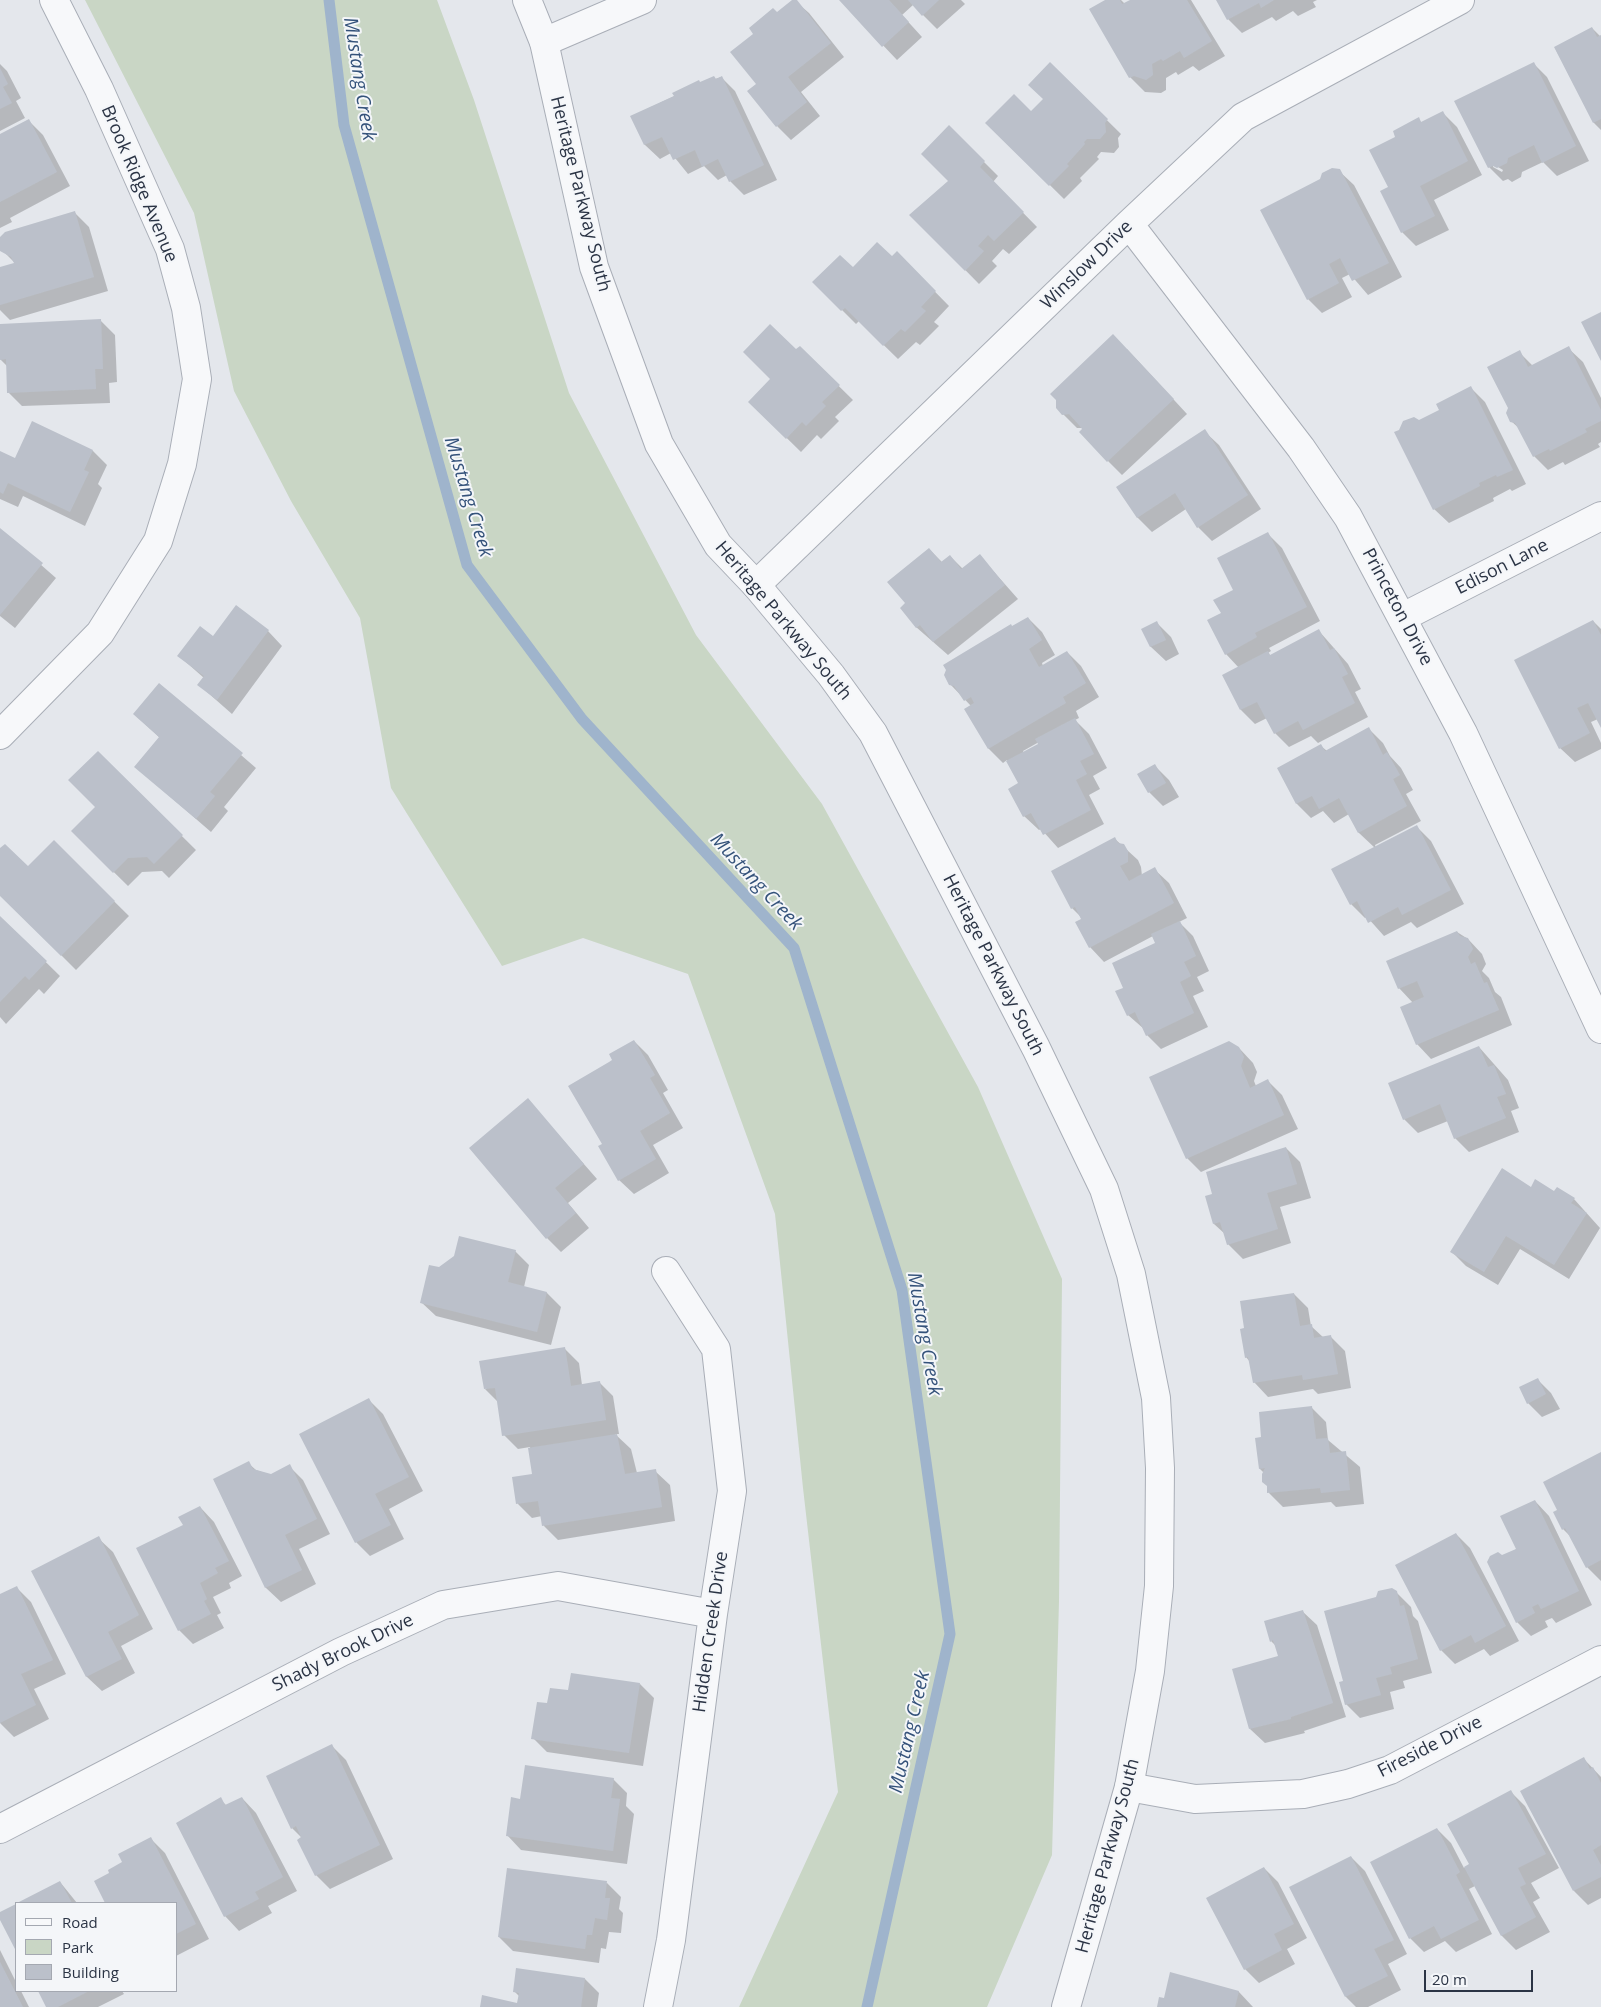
<!DOCTYPE html>
<style>
body{margin:0}
#map{position:relative;width:1601px;height:2007px;overflow:hidden;background:#e4e7ec;font-family:"Open Sans",sans-serif}
canvas{display:block}
.legend{position:absolute;left:15px;top:1902px;width:162px;height:90px;box-sizing:border-box;background:#f4f6f9;border:1px solid #a4a8b1;margin:0;padding:6px 9px;list-style:none;font-size:15px;color:#2b3445}
.legend li{display:flex;align-items:center;gap:10px;height:25px}
.legend b{width:25px;border:1px solid #a4a8b1}
.scale{position:absolute;left:1424px;top:1970px;width:109px;height:22px;box-sizing:border-box;border:2px solid #2b3445;border-top:0;padding-left:6px;font-size:15px;line-height:18px;white-space:nowrap;color:#2b3445;-webkit-text-stroke:4px #f4f6f9;paint-order:stroke}
</style>
<div id="map">
<canvas width="1601" height="2007"></canvas>
<ul class="legend">
<li><b style="height:6px;background:#f7f8fa"></b>Road</li>
<li><b style="height:14px;background:#c9d6c5"></b>Park</li>
<li><b style="height:14px;background:#bbc0ca"></b>Building</li>
</ul>
<div class="scale">20 m</div>
</div>
<script>
const c = document.querySelector('canvas').getContext('2d');
c.lineJoin = 'round';
function fillPath(path, color) { c.fillStyle = color; c.fill(path, 'evenodd'); }
const toPath = rows => new Path2D(rows.map(r => 'M' + r).join(''));
function strokePath(path, color, width, dash) { c.strokeStyle = color; c.lineWidth = width; c.lineCap = dash ? 'butt' : 'round'; c.setLineDash(dash || []); c.stroke(path); }
function write(font, color, halo, rows, align = 'center') {
  c.font = font + ' "Open Sans",sans-serif'; c.lineWidth = 4; c.setLineDash([]); c.textBaseline = 'middle'; c.strokeStyle = halo; c.fillStyle = color; for (const [text, x, y, turn = 0] of rows) {
    c.save(); c.translate(x, y); c.rotate((+turn || 0) * Math.PI / 180); c.textAlign = isNaN(turn) ? turn : align; if (halo) c.strokeText(text, 0, 0); c.fillText(text, 0, 0); c.restore();
  }
}
fillPath(toPath([
 [85,0,437,0,474,100,569,393,696,635,822,804,978,1087,1062,1279,1059,1601,1052,1855,987,2007,739,2007,838,1792,803,1488,775,1214,688,974,583,938,502,966,391,788,360,618,291,501,234,391,194,213]
]), '#c9d6c5');
fillPath(toPath([
 [794,0,809,13,844,57,801,92,820,116,791,140,777,126,758,84,755,34],
 [840,0,961,0,965,4,937,29,913,5,902,15,922,37,897,60],
 [1107,0,1121,0,1125,4,1132,0,1191,0,1225,56,1199,71,1193,66,1178,75,1176,72,1166,78,1166,90,1161,93,1145,92,1130,77,1091,10],
 [1218,0,1317,0,1313,2,1316,7,1298,16,1293,11,1276,21,1272,17,1242,33,1228,19],
 [1592,28,1601,37,1601,130,1594,123,1555,48],
 [1533,63,1547,77,1589,161,1557,176,1543,162,1522,172,1521,177,1512,182,1508,179,1503,181,1489,167],
 [1493,164,1503,170,1502,172,1493,167],
 [0,64,7,71,21,98,16,101,25,118,0,131],
 [1050,64,1121,134,1118,138,1119,147,1114,153,1101,152,1097,157,1099,159,1080,178,1082,181,1064,199,987,123,1031,113,1044,99],
 [721,77,735,91,777,180,744,195,730,181,727,175,718,180,704,166,688,174,671,153,660,159,645,145,632,116,700,84],
 [1443,113,1457,127,1482,175,1434,200,1449,230,1416,246,1402,232,1390,188,1397,137,1418,119,1422,123],
 [28,120,43,135,70,186,10,218,12,222,0,228,0,136],
 [949,127,998,176,993,182,1037,227,1009,254,1003,249,992,261,997,266,979,284,911,215,950,181],
 [1339,171,1354,185,1402,277,1368,295,1350,274,1342,278,1352,297,1322,313,1308,299],
 [75,213,89,227,108,291,10,320,0,310,0,269,16,264,2,250,0,239],
 [897,253,949,306,934,322,939,326,920,345,916,342,898,359,859,321,856,324,814,282,892,258],
 [100,320,115,335,117,382,109,383,110,403,22,406,8,392,7,366,0,359,0,325],
 [800,348,853,400,835,417,839,421,821,439,817,435,801,452,750,402],
 [1568,348,1583,362,1601,398,1601,442,1598,444,1600,447,1565,465,1563,462,1548,470,1534,456,1521,430,1511,421,1519,352,1533,366],
 [1127,349,1187,414,1122,475,1108,461,1084,428,1077,428,1063,414],
 [1471,388,1485,402,1526,484,1512,491,1510,489,1493,498,1494,501,1449,523,1434,509,1419,421,1441,410],
 [33,423,93,451,107,465,98,484,102,488,85,526,23,496,18,507,0,499,0,452,16,460],
 [1204,431,1219,445,1261,509,1212,541,1198,527,1186,509,1152,532,1137,517],
 [0,529,56,578,15,628,0,616],
 [1268,534,1282,548,1320,621,1269,648,1271,651,1268,653,1271,656,1319,631,1348,664,1361,689,1355,692,1368,717,1318,743,1311,736,1289,747,1275,733,1267,718,1255,724,1241,710,1239,668,1226,654,1222,614],
 [929,549,943,563,950,556,963,569,980,556,1018,599,948,655,916,627,906,603],
 [236,607,268,631,282,646,232,714,199,685,204,678,179,656,213,638],
 [1028,618,1042,632,1055,655,1042,663,1043,666,1067,652,1081,666,1099,697,1076,711,1079,718,1075,720,1089,734,1107,768,1093,776,1100,789,1089,795,1104,824,1058,848,1041,829,1039,830,1024,816,1010,789,1020,784,1007,760,1003,763,989,749,966,709,971,706,950,684,1012,627],
 [1039,742,1040,745,1024,753,1023,751],
 [1593,621,1601,629,1601,725,1598,719,1591,722,1601,743,1601,749,1575,762,1560,748],
 [1157,623,1171,637,1179,654,1166,661,1151,647,1143,630],
 [159,684,256,768,224,807,228,811,211,832,136,767,160,738,134,714],
 [1369,729,1383,743,1390,756,1401,768,1413,790,1406,794,1421,821,1375,845,1376,848,1417,827,1431,841,1464,904,1417,928,1411,922,1384,936,1367,917,1365,918,1351,904,1375,848,1359,833,1349,814,1334,823,1323,811,1311,818,1297,804,1279,769,1321,746,1327,751],
 [98,753,196,850,169,878,162,871,142,872,128,886,72,831,97,807],
 [1155,766,1169,780,1179,797,1163,806,1149,792],
 [1115,839,1138,860,1141,867,1142,876,1154,869,1169,883,1187,918,1179,922,1193,936,1209,971,1197,977,1204,991,1193,996,1208,1027,1161,1049,1147,1035,1144,1029,1128,1015,1125,988,1157,943,1153,936,1104,962,1090,947,1083,919,1072,908],
 [54,842,129,916,76,970,0,894,0,850,28,868],
 [0,917,60,976,44,994,39,989,6,1024,0,1017],
 [1457,932,1468,939,1482,954,1486,964,1482,971,1489,978,1495,992,1501,997,1512,1025,1431,1059,1417,1044,1413,1003,1399,988],
 [634,1041,648,1055,668,1090,663,1093,683,1128,653,1145,669,1173,634,1194,619,1180,604,1145,610,1063],
 [1479,1047,1508,1080,1519,1108,1511,1111,1519,1132,1469,1152,1455,1138,1448,1121,1418,1133,1404,1119],
 [1239,1048,1253,1063,1257,1072,1254,1081,1256,1086,1268,1081,1282,1095,1298,1129,1201,1172,1187,1158],
 [528,1100,597,1179,568,1203,589,1228,561,1252,547,1238],
 [1286,1148,1300,1162,1311,1198,1280,1207,1291,1243,1243,1259,1228,1244,1225,1234,1214,1224,1206,1197,1214,1195],
 [1532,1189,1574,1199,1600,1228,1569,1279,1520,1249,1498,1285,1466,1266,1452,1252],
 [515,1251,529,1265,524,1287,547,1293,561,1307,551,1345,436,1316,421,1302,439,1269],
 [1294,1294,1308,1308,1311,1326,1324,1338,1331,1337,1345,1351,1351,1388,1318,1394,1313,1389,1268,1397,1254,1382,1250,1362,1246,1357],
 [565,1349,579,1363,582,1385,599,1382,613,1396,619,1434,615,1434,631,1449,637,1473,655,1471,670,1485,675,1521,558,1540,544,1526,542,1516,532,1518,518,1504,514,1478,534,1475,530,1447,518,1449,504,1435,498,1402,485,1389],
 [1537,1379,1551,1393,1560,1409,1542,1417,1528,1403],
 [369,1400,383,1414,423,1491,389,1509,404,1539,370,1556,356,1542],
 [1312,1408,1326,1422,1328,1440,1360,1467,1364,1504,1336,1507,1331,1502,1283,1507,1269,1493,1264,1473,1260,1469,1263,1439],
 [1601,1453,1601,1581,1587,1567,1572,1538,1563,1529,1558,1510],
 [248,1463,256,1470,271,1475,289,1466,303,1480,330,1534,299,1549,316,1584,281,1602,266,1588,214,1480],
 [1535,1501,1549,1516,1592,1605,1556,1623,1552,1618,1545,1621,1548,1627,1531,1636,1517,1622,1502,1556,1517,1549],
 [200,1507,214,1522,242,1576,229,1583,231,1588,213,1597,221,1613,217,1615,224,1628,193,1644,179,1630],
 [1456,1534,1470,1548,1519,1641,1490,1656,1484,1649,1455,1664,1441,1650],
 [98,1538,113,1552,153,1629,121,1646,135,1673,102,1691,87,1677,33,1572],
 [17,1588,31,1602,66,1674,34,1689,49,1719,14,1737,0,1723,0,1596],
 [1396,1592,1411,1607,1413,1616,1418,1621,1432,1673,1403,1681,1405,1688,1390,1692,1394,1709,1360,1718,1346,1704,1344,1682],
 [1302,1611,1317,1625,1346,1717,1304,1731,1305,1733,1265,1743,1250,1729,1280,1656,1277,1647,1271,1641],
 [640,1684,654,1698,643,1766,547,1752,533,1738,548,1705],
 [332,1746,346,1760,393,1859,330,1889,316,1875,302,1838,292,1828],
 [1584,1759,1601,1777,1601,1898,1588,1905,1574,1891],
 [613,1779,627,1793,626,1806,634,1814,627,1864,521,1850,507,1835,521,1800],
 [1511,1792,1525,1806,1559,1868,1531,1883,1540,1898,1533,1902,1550,1932,1516,1950,1502,1936,1475,1886,1469,1889,1492,1934,1456,1952,1445,1941,1424,1952,1410,1938,1437,1829,1451,1843,1464,1868,1470,1865],
 [242,1798,256,1813,297,1891,268,1906,272,1913,239,1931,225,1916,220,1799,227,1806],
 [151,1839,165,1853,209,1939,176,1956,176,1903,106,1903,95,1882,111,1874],
 [1351,1857,1365,1871,1407,1954,1388,1964,1401,1990,1368,2007,1356,2007,1346,1997,1291,1888],
 [1264,1868,1278,1882,1307,1938,1287,1949,1295,1964,1259,1983,1245,1969],
 [60,1882,77,1903,20,1903],
 [607,1883,621,1897,619,1909,623,1913,621,1933,609,1932,606,1949,601,1948,599,1963,513,1951,499,1937],
 [0,1950,16,1982,16,1991,21,1991,29,2007,0,2007],
 [1171,1974,1239,1992,1253,2007,1158,2007,1165,2000],
 [585,1979,599,1993,597,2007,481,2007,518,2004,519,1996,514,1991],
 [39,1991,122,1991,124,1994,98,2007,48,2007]
]), '#0003');
strokePath(toPath([
 [329,0,344,125,467,565,582,719,794,948,902,1290,950,1634,867,2007]
]), '#9fb4cc', 11);
fillPath(toPath([
 [792,0,797,0,831,43,788,77,807,102,776,127,747,91,756,84,730,52,753,34,749,28,773,8,777,12],
 [839,0,889,0,909,22,882,47],
 [908,0,939,0,922,16],
 [1105,0,1120,0,1122,4,1130,0,1187,0,1212,41,1184,58,1180,51,1163,61,1161,59,1152,64,1153,75,1146,80,1134,76,1129,78,1089,9],
 [1216,0,1274,0,1261,8,1259,3,1227,20],
 [1592,27,1597,37,1601,35,1601,119,1593,123,1554,47],
 [1050,62,1108,119,1105,123,1106,132,1100,139,1087,139,1084,142,1085,144,1067,164,1069,166,1049,186,985,123,1014,94,1031,111,1043,99,1028,85],
 [1534,62,1576,146,1542,163,1534,145,1508,158,1507,163,1497,168,1493,166,1488,168,1454,101],
 [0,68,8,84,3,87,12,103,0,109],
 [714,76,716,79,722,76,764,165,729,182,718,159,702,167,695,150,673,160,662,137,644,145,630,116,674,96,672,93,699,80,700,82],
 [1443,111,1468,161,1420,186,1435,216,1401,233,1380,191,1388,187,1369,150,1395,137,1393,131,1419,117,1421,122],
 [29,119,57,172,0,202,0,134],
 [949,125,985,161,980,167,1024,212,994,241,988,235,978,246,984,251,965,271,909,215,948,181,921,154],
 [1332,168,1340,169,1389,263,1352,281,1340,258,1329,264,1339,283,1307,300,1260,210,1320,179,1322,173],
 [75,211,94,277,0,305,0,267,14,263,11,257,0,251,0,237,5,232],
 [877,242,892,256,897,251,936,291,921,307,926,311,905,332,901,329,883,346,845,308,841,311,812,282,840,255,853,267],
 [1601,312,1601,361,1581,322],
 [101,319,103,369,95,369,96,389,7,393,6,359,0,360,0,324],
 [770,324,796,349,800,346,840,385,822,402,826,406,806,426,802,422,786,439,748,402,770,379,743,352],
 [1113,334,1174,399,1107,462,1079,432,1082,429,1079,425,1069,414,1062,415,1056,408,1056,400,1050,394],
 [1569,346,1601,410,1601,421,1585,429,1587,432,1550,451,1549,449,1533,457,1515,423,1510,422,1506,413,1508,408,1487,367,1520,350,1528,367],
 [1471,386,1513,470,1497,477,1496,475,1479,483,1480,486,1433,510,1394,432,1399,430,1403,421,1414,417,1419,420,1439,410,1436,404],
 [32,421,93,450,84,470,89,472,70,512,8,483,3,494,0,492,0,451,15,458],
 [1205,429,1248,495,1197,528,1175,493,1137,518,1116,487],
 [0,528,43,563,0,615],
 [1268,532,1307,607,1255,633,1257,637,1225,655,1207,620,1221,613,1213,600,1233,590,1217,558],
 [929,548,941,562,950,555,961,569,980,554,1005,585,933,642,920,625,916,628,900,608,905,603,887,582],
 [236,605,269,630,217,700,197,685,204,676,177,656,200,626,213,636],
 [1028,617,1042,640,1029,649,1039,667,1067,651,1086,683,1063,697,1066,703,988,749,964,709,974,703,971,697,964,701,954,686,949,685,944,675,946,670,943,665,1011,624,1012,626],
 [1593,620,1601,635,1601,728,1588,703,1577,708,1590,733,1559,749,1514,660],
 [1157,621,1166,640,1150,647,1141,629],
 [1319,629,1330,650,1334,648,1348,674,1342,677,1355,703,1303,730,1298,721,1274,734,1257,702,1240,710,1222,675,1268,651,1270,655],
 [159,683,243,753,210,792,215,796,196,819,134,767,159,737,133,714],
 [1075,718,1094,754,1080,761,1087,774,1076,780,1091,810,1043,835,1031,813,1023,817,1008,789,1018,783,1006,761,1038,744,1035,739],
 [1369,727,1383,755,1387,752,1400,775,1393,779,1407,806,1358,833,1339,798,1319,809,1312,796,1296,804,1277,768,1321,744,1325,751],
 [98,751,183,835,154,864,147,857,128,858,113,873,71,831,95,807,68,780],
 [1155,764,1166,783,1148,793,1137,774],
 [1417,825,1451,890,1402,915,1398,907,1368,923,1357,901,1350,905,1331,869],
 [1115,837,1118,843,1124,844,1128,851,1128,862,1120,866,1129,881,1155,867,1174,903,1089,948,1075,922,1081,919,1075,907,1071,909,1051,871],
 [54,840,115,901,61,956,0,896,0,848,5,844,28,866],
 [0,916,47,961,29,980,25,976,0,1002],
 [1180,921,1196,956,1184,962,1191,976,1180,982,1194,1013,1146,1036,1135,1012,1127,1016,1115,991,1123,988,1112,963,1155,943,1151,934],
 [1457,931,1460,936,1468,938,1473,949,1468,957,1471,964,1475,962,1484,983,1487,982,1499,1010,1416,1045,1400,1007,1424,997,1417,981,1398,989,1386,961],
 [634,1040,655,1075,650,1078,670,1113,640,1131,656,1159,618,1181,598,1146,602,1144,568,1086,609,1062,612,1060,609,1054],
 [1229,1041,1239,1047,1244,1057,1241,1066,1250,1088,1268,1079,1284,1115,1186,1159,1149,1077],
 [1479,1046,1488,1067,1494,1065,1506,1094,1497,1097,1506,1118,1454,1139,1440,1104,1403,1120,1388,1083],
 [528,1098,584,1164,555,1188,576,1213,546,1239,469,1148],
 [1286,1147,1297,1184,1267,1193,1278,1229,1227,1245,1220,1222,1213,1224,1205,1196,1212,1194,1206,1172],
 [1502,1168,1531,1187,1535,1179,1554,1191,1557,1187,1575,1198,1571,1203,1587,1213,1554,1265,1506,1236,1484,1272,1450,1252],
 [459,1236,516,1250,508,1282,547,1292,537,1332,420,1303,429,1265,439,1267,454,1256],
 [1294,1293,1300,1326,1312,1324,1314,1338,1331,1335,1338,1374,1303,1380,1302,1375,1253,1383,1248,1357,1245,1358,1240,1329,1244,1328,1240,1301],
 [565,1347,571,1386,600,1381,606,1420,502,1436,495,1388,484,1389,479,1361],
 [1538,1378,1546,1394,1527,1404,1519,1387],
 [369,1398,409,1477,375,1494,391,1525,355,1543,299,1434],
 [1312,1406,1316,1439,1328,1438,1330,1453,1346,1451,1350,1490,1321,1493,1320,1488,1267,1493,1267,1486,1262,1482,1262,1474,1265,1468,1259,1469,1255,1438,1261,1437,1259,1412],
 [617,1434,625,1474,656,1469,662,1507,542,1526,538,1501,516,1504,512,1477,532,1474,528,1448],
 [1601,1452,1601,1560,1586,1568,1565,1528,1562,1530,1553,1512,1557,1510,1543,1482],
 [249,1461,253,1469,271,1474,290,1464,317,1519,285,1535,302,1570,265,1588,213,1479],
 [1535,1500,1579,1591,1541,1609,1538,1604,1532,1607,1535,1613,1516,1623,1487,1562,1490,1556,1498,1552,1502,1555,1516,1549,1500,1516],
 [200,1506,229,1561,215,1568,218,1573,200,1583,207,1599,204,1601,211,1614,178,1631,136,1548,183,1525,178,1517],
 [1456,1533,1506,1626,1475,1643,1471,1635,1440,1651,1395,1565],
 [99,1536,139,1615,108,1632,122,1659,86,1677,31,1571],
 [17,1586,53,1660,21,1674,36,1705,0,1723,0,1594],
 [1392,1588,1397,1591,1400,1606,1404,1605,1418,1659,1390,1667,1392,1674,1376,1678,1381,1695,1345,1705,1339,1682,1343,1681,1324,1611,1376,1597,1378,1591],
 [1303,1610,1333,1703,1291,1717,1291,1719,1249,1729,1232,1669,1278,1656,1273,1640,1270,1642,1264,1621],
 [571,1673,640,1683,629,1753,531,1739,537,1702,547,1703,550,1688,568,1690],
 [332,1744,380,1845,315,1876,297,1840,301,1837,296,1826,291,1829,266,1776],
 [1584,1757,1590,1769,1593,1767,1601,1783,1601,1845,1593,1850,1601,1865,1601,1877,1573,1891,1520,1791],
 [525,1765,614,1778,611,1798,620,1799,613,1851,506,1836,511,1797,520,1799],
 [1511,1790,1546,1854,1518,1868,1526,1884,1520,1887,1536,1917,1501,1936,1464,1867,1469,1864,1447,1824],
 [221,1797,225,1805,242,1797,283,1877,255,1892,259,1899,224,1917,176,1823],
 [1437,1828,1460,1872,1456,1875,1479,1920,1441,1939,1434,1926,1409,1939,1370,1862],
 [151,1837,196,1924,176,1934,176,1903,105,1903,94,1881,109,1873,108,1870,122,1862,118,1854],
 [1351,1856,1394,1940,1374,1949,1388,1976,1345,1997,1289,1887],
 [1264,1867,1294,1924,1274,1934,1282,1950,1244,1970,1206,1898],
 [507,1868,607,1881,605,1898,610,1898,607,1920,595,1918,592,1935,587,1935,585,1949,498,1937],
 [60,1881,72,1903,17,1903],
 [16,1904,16,1951,0,1920,0,1912],
 [0,1962,23,2007,0,2007],
 [516,1968,585,1978,581,2007,480,2007,482,1995,517,2003,519,1993,513,1992],
 [1170,1972,1239,1991,1235,2007,1157,2007,1159,1997,1164,1998],
 [38,1991,89,1991,58,2007,46,2007]
]), '#bbc0ca');
const minor = toPath([
 [544,42,642,0],
 [1129,224,1301,448,1348,517,1463,733,1601,1029],
 [756,585,1129,224,1243,117,1460,0],
 [1403,617,1601,516],
 [0,735,100,633,158,541,182,464,197,379,186,308,170,249,99,89,54,0],
 [1129,1787,1195,1799,1303,1794,1348,1784,1390,1770,1601,1660],
 [0,1829,341,1652,443,1605,558,1586,713,1614],
 [658,2007,671,1940,713,1614,732,1491,716,1349,666,1271]
]);
const tertiary = toPath([
 [527,0,544,42,594,267,659,444,718,545,756,585,831,675,873,733,1036,1048,1104,1189,1131,1274,1156,1398,1160,1468,1159,1586,1150,1671,1129,1787,1066,2007]
]);
strokePath(minor, '#a9aeb7', 30);
strokePath(tertiary, '#a9aeb7', 30);
strokePath(minor, '#f7f8fa', 28);
strokePath(tertiary, '#f7f8fa', 28);
write('18px', '#2b3445', '#f4f6f9', [
 ["Brook Ridge Avenue",139,184,67],
 ["Heritage Parkway South",580,194,76],
 ["Winslow Drive",1087,265,-44],
 ["Edison Lane",1502,567,-27],
 ["Princeton Drive",1397,607,62],
 ["Heritage Parkway South",783,621,50],
 ["Heritage Parkway South",993,965,63],
 ["Hidden Creek Drive",711,1632,-82],
 ["Shady Brook Drive",343,1653,-26],
 ["Fireside Drive",1430,1747,-27],
 ["Heritage Parkway South",1108,1856,-75]
]);
write('italic 19px', '#34527a', '#f4f6f9', [
 ["Mustang Creek",359,79,81],
 ["Mustang Creek",468,497,73],
 ["Mustang Creek",756,882,47],
 ["Mustang Creek",924,1334,80],
 ["Mustang Creek",910,1732,-77]
]);
</script>
